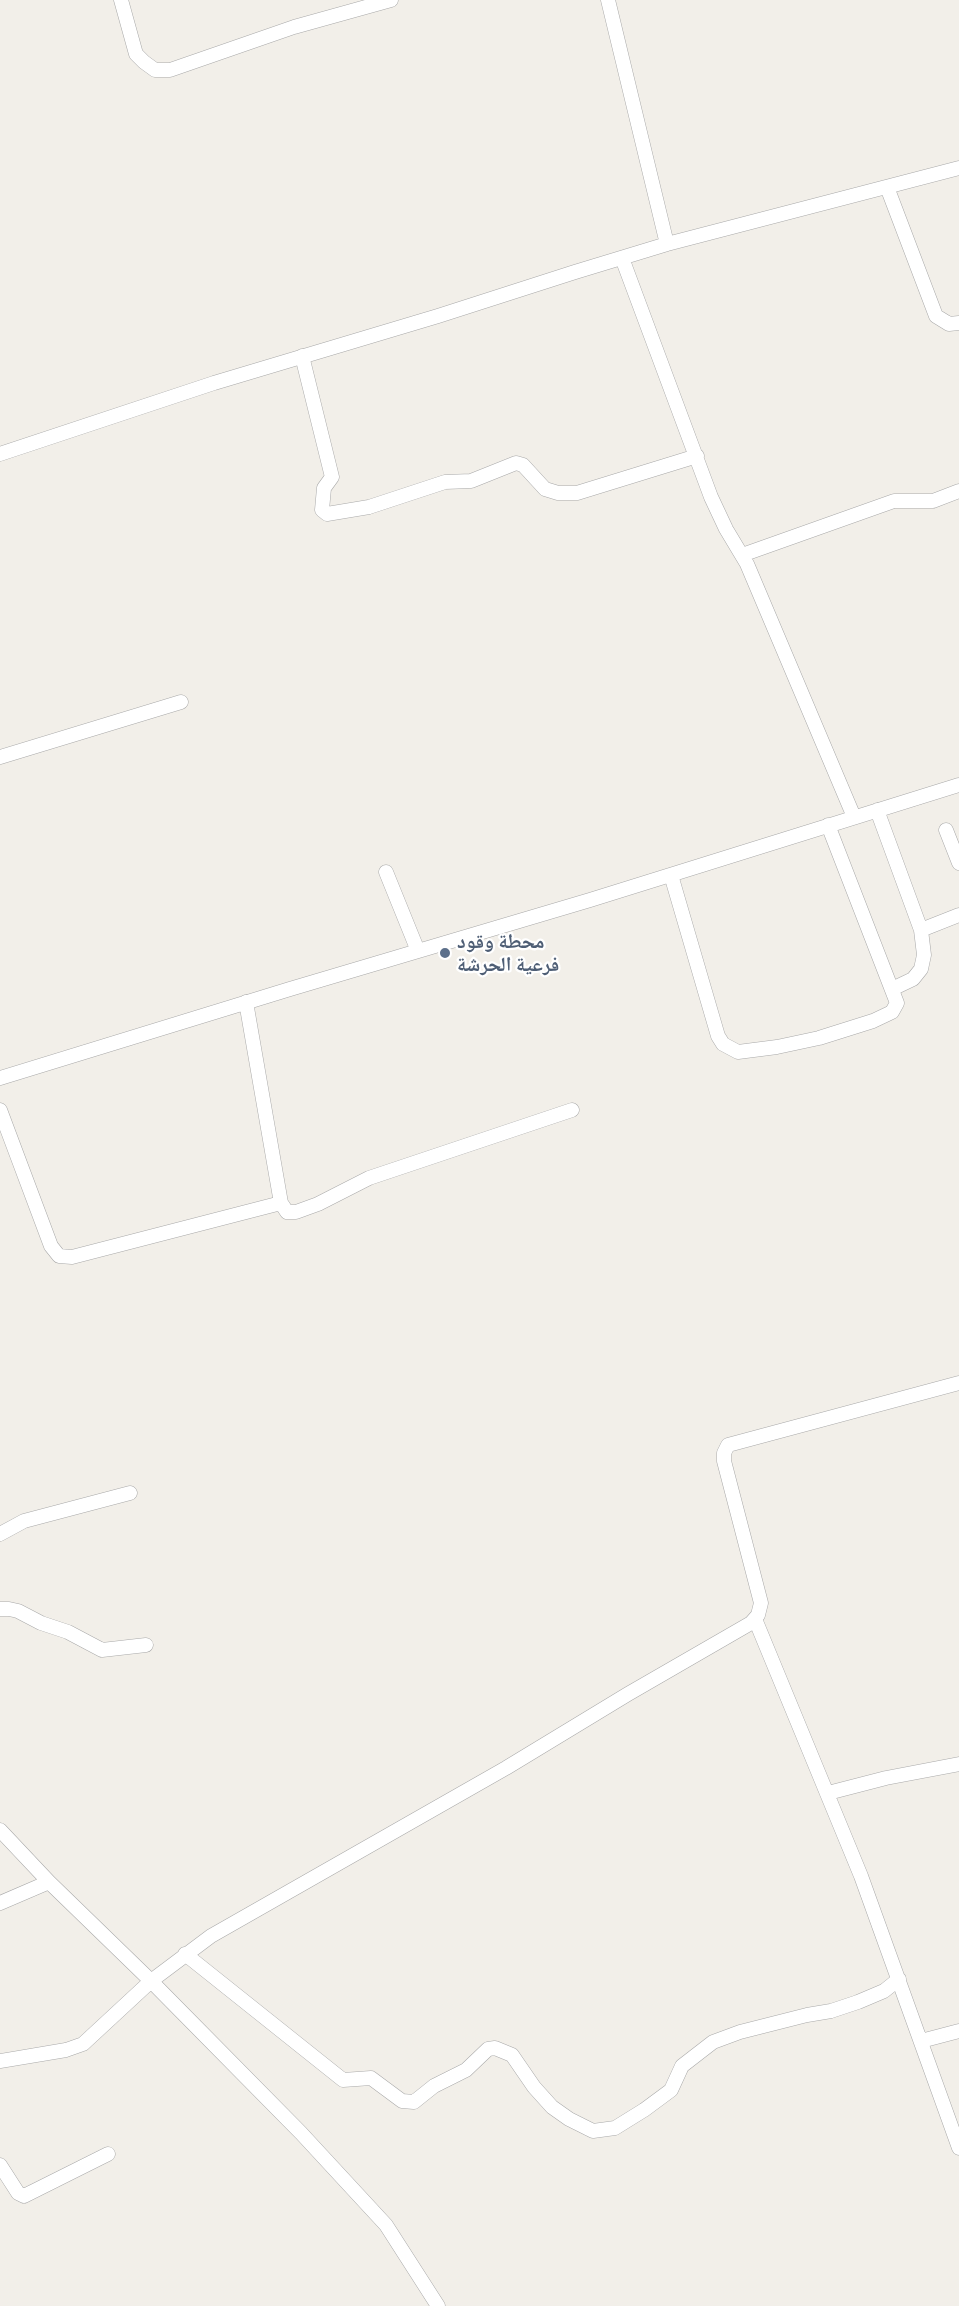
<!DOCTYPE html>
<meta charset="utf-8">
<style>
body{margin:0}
canvas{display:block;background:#f2efe9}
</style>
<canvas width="959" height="2306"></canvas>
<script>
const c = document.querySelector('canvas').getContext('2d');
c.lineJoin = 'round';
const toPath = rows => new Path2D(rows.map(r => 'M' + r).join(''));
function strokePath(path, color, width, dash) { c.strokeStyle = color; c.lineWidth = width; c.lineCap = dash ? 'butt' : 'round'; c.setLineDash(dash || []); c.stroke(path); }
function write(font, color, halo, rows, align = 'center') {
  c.font = font + ' Cabin,"Noto Naskh Arabic",sans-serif'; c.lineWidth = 4.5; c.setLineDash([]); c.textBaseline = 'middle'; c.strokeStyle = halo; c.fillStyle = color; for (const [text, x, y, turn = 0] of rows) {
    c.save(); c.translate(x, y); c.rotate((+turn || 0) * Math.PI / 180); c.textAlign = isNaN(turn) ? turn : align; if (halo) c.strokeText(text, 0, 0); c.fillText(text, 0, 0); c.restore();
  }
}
const minor = toPath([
 [121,0,136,54,144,62,155,70,170,70,294,27,391,0],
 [608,0,667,244],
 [887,187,936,316,949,324,959,323],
 [622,258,711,497,726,529,747,564,854,817],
 [302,356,332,477,324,488,322,510,327,514,369,507,445,482,471,481,516,463,523,465,545,489,558,493,577,493,697,456],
 [0,454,214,383,438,316,575,272,667,244,959,168],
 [742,555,894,501,933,501,959,491],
 [0,757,181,702],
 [877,810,921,930,924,955,921,969,913,979,892,989],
 [946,830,959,863],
 [386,872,418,951],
 [671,875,718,1036,723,1044,738,1052,777,1047,819,1038,873,1021,892,1012,897,1003,828,825],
 [921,930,959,915],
 [246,1002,281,1203,287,1212,296,1212,318,1204,369,1178,572,1110],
 [0,1078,290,989,590,900,959,785],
 [0,1110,51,1246,59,1256,72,1257,281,1203],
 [0,1534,24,1521,130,1493],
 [0,1609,9,1609,18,1611,41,1623,68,1632,102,1650,146,1645],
 [755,1619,861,1876,959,2148],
 [828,1793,886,1778,959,1764],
 [0,1830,49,1882,151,1981,301,2133,386,2225,438,2306],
 [0,1903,49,1882],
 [185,1954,343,2080,371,2078,402,2101,414,2102,434,2086,466,2070,488,2049,495,2048,512,2055,534,2087,552,2107,569,2119,593,2131,615,2128,644,2110,671,2090,682,2066,713,2042,740,2032,807,2015,831,2011,858,2002,884,1991,899,1979],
 [921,2041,959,2031],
 [0,2061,66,2050,83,2044,151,1981,211,1936,506,1768,628,1694,751,1623,758,1615,761,1603,724,1461,724,1453,728,1445,959,1383],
 [0,2165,18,2193,24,2196,108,2154]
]);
strokePath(minor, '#a9a9a9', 15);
strokePath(minor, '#fff', 14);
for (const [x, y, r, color] of [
 [445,953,6,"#5c6f8a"]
]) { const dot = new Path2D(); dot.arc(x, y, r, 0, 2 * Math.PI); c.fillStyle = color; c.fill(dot); strokePath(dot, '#fff', 2); }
write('bold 20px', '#4e5e75', '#fff', [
 ["محطة وقود",457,942],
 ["فرعية الحرشة",457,965]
], 'left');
</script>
